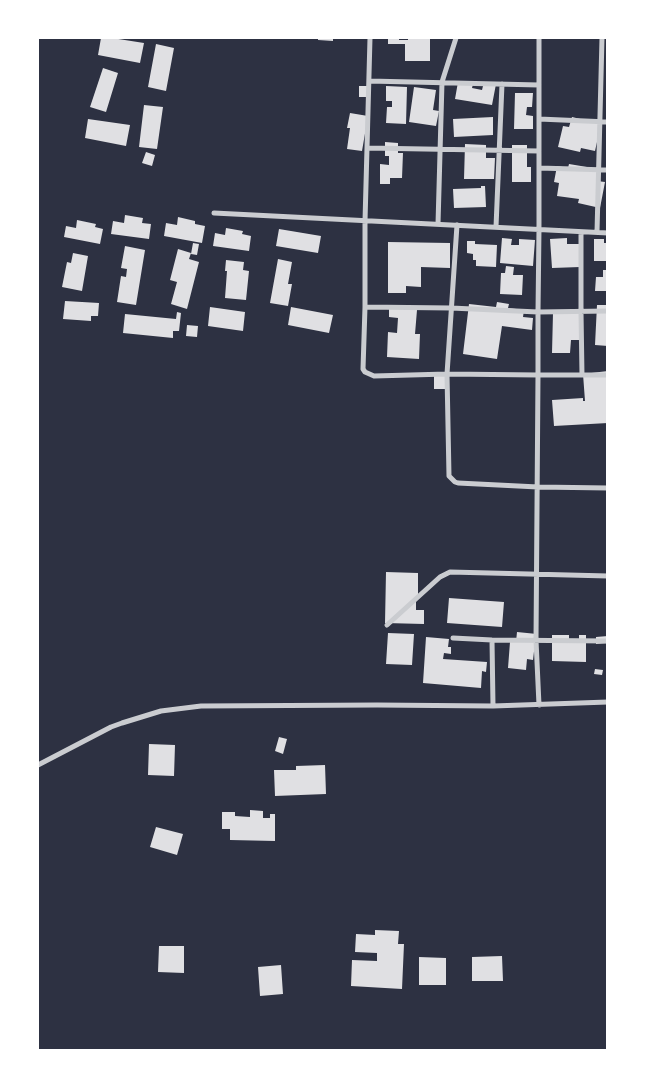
<!DOCTYPE html>
<style>
body{margin:0}
#map{position:relative;width:645px;height:1088px;overflow:hidden;background:#2d3142;font-family:"Fira Sans",sans-serif}
canvas{display:block}
.frame{position:absolute;inset:0;border:39px solid #fff;pointer-events:none}
</style>
<div id="map">
<canvas width="645" height="1088"></canvas>
<div class="frame"></div>
</div>
<script>
const c = document.querySelector('canvas').getContext('2d');
c.lineJoin = 'round';
function fillPath(path, color) { c.fillStyle = color; c.fill(path, 'evenodd'); }
const toPath = rows => new Path2D(rows.map(r => 'M' + r).join(''));
function strokePath(path, color, width, dash) { c.strokeStyle = color; c.lineWidth = width; c.lineCap = dash ? 'butt' : 'round'; c.setLineDash(dash || []); c.stroke(path); }
fillPath(toPath([
 [101,38,112,38,144,43,140,63,98,55],
 [318,38,333,38,333,41,318,40],
 [388,38,399,38,399,40,408,40,408,38,430,38,430,61,405,61,405,44,388,44],
 [156,44,174,48,166,91,148,87],
 [103,68,118,73,106,112,90,107],
 [458,82,473,84,472,88,482,90,484,82,496,84,492,105,455,99],
 [359,86,368,86,368,97,359,97],
 [386,86,407,87,406,124,386,123,387,107,392,107,392,101,386,101],
 [414,87,436,90,433,110,439,111,436,126,409,122],
 [515,93,533,93,532,107,527,107,526,115,533,116,533,129,514,129],
 [144,105,163,107,157,149,139,147],
 [350,113,368,116,362,151,347,149,350,128,347,128],
 [493,117,493,135,454,137,453,119],
 [572,117,601,124,595,151,581,148,580,152,558,147,563,126,569,127],
 [88,119,130,125,126,146,85,138],
 [385,142,398,143,398,153,403,153,402,178,390,178,390,184,380,184,380,164,389,165,389,156,385,156],
 [465,144,486,145,486,158,495,158,494,179,464,179],
 [512,145,527,145,527,167,531,167,531,182,512,182],
 [146,152,155,155,152,166,142,163],
 [569,164,599,169,597,181,605,182,600,208,578,203,579,199,557,196,559,183,554,182,557,166,568,168],
 [481,186,485,186,486,207,454,208,453,189,481,188],
 [125,215,143,218,142,223,151,224,149,239,111,234,113,221,124,223],
 [178,217,195,221,195,224,205,226,202,243,164,236,166,223,177,225],
 [77,220,96,224,95,227,103,229,100,244,64,237,66,226,76,228],
 [226,228,243,231,242,234,251,236,249,251,213,246,215,233,225,235],
 [279,229,321,236,318,253,276,246],
 [502,238,512,239,511,245,519,245,519,239,535,240,533,266,500,263],
 [567,238,567,244,579,244,580,267,552,268,550,239],
 [594,239,604,239,604,243,608,243,608,261,594,261],
 [467,241,475,241,475,244,497,245,496,267,476,266,476,260,473,260,473,254,467,253],
 [388,242,450,243,450,268,421,267,421,287,406,286,406,293,388,293],
 [193,243,199,244,197,255,191,254],
 [125,246,145,250,136,305,117,302,121,276,126,277,127,269,121,268],
 [178,249,191,253,189,259,199,262,187,309,171,304,177,282,170,280],
 [73,253,88,256,82,291,62,287,67,262,71,263],
 [278,259,292,262,288,284,292,284,288,306,270,303],
 [226,260,244,262,243,270,249,271,246,300,225,298,227,271,225,271],
 [506,266,514,267,513,275,523,275,522,295,500,294,501,273,505,273],
 [603,270,608,270,608,291,595,291,596,277,603,277],
 [65,301,99,303,98,316,91,316,91,321,63,319],
 [497,302,509,304,508,308,524,310,523,317,533,318,532,330,502,326,497,359,463,354,469,304,496,307],
 [597,305,608,305,608,346,595,345],
 [210,307,245,312,243,331,208,326],
 [291,307,333,315,329,333,288,325],
 [389,308,417,310,415,334,420,334,419,359,387,357,388,332,397,333,398,318,389,317],
 [177,312,181,313,179,331,173,331,173,338,123,333,125,314,176,319],
 [553,313,582,313,581,340,571,340,570,353,552,353],
 [187,325,198,326,197,337,186,336],
 [608,371,608,423,554,426,552,400,583,398,583,401,585,401,583,374],
 [434,376,449,376,449,389,434,389],
 [386,572,418,573,418,599,416,598,416,610,424,610,424,624,385,623],
 [449,598,504,602,502,627,447,623],
 [517,632,537,634,535,643,533,660,527,659,526,670,508,668,510,642,516,642],
 [388,633,414,634,412,665,386,664],
 [552,635,569,635,569,641,579,641,579,635,586,635,586,662,552,661],
 [608,636,608,643,596,644,596,637],
 [426,637,449,639,448,647,451,647,451,654,444,653,443,659,487,662,486,672,482,671,481,688,423,683],
 [595,669,603,670,602,675,594,674],
 [279,737,287,739,283,754,275,751],
 [149,744,175,745,174,776,148,775],
 [325,765,326,794,275,796,274,770,296,770,296,766],
 [250,810,263,811,263,818,270,818,270,814,275,814,275,841,230,840,230,829,222,829,222,812,235,812,235,816,250,817],
 [156,827,183,834,177,855,150,847],
 [375,930,399,931,398,944,404,944,402,989,351,986,352,960,377,961,377,953,355,952,356,934,375,935],
 [159,946,184,946,184,973,158,972],
 [502,956,503,981,472,981,472,957],
 [419,957,446,958,446,985,419,985],
 [281,965,283,994,260,996,258,967]
]), '#e0e0e3');
strokePath(toPath([
 [370,38,365,221,365,307,363,369,365,372,374,376,447,374,538,375,608,375],
 [369,81,539,85],
 [539,119,608,122],
 [367,148,539,151],
 [539,168,608,170],
 [214,213,608,233],
 [438,224,442,82,456,38],
 [457,225,447,374,449,476,455,482,458,483,538,487,608,488],
 [496,227,502,84],
 [581,232,581,312,582,375],
 [597,232,602,38],
 [365,307,451,308,538,312,608,311],
 [387,625,440,577,450,572,608,576],
 [453,638,492,640,608,641],
 [492,640,493,706],
 [539,705,536,640,538,375,538,312,539,229,539,38],
 [38,765,111,727,122,723,161,711,201,706,377,705,493,706,608,702]
]), '#caccd0', 5);
</script>
